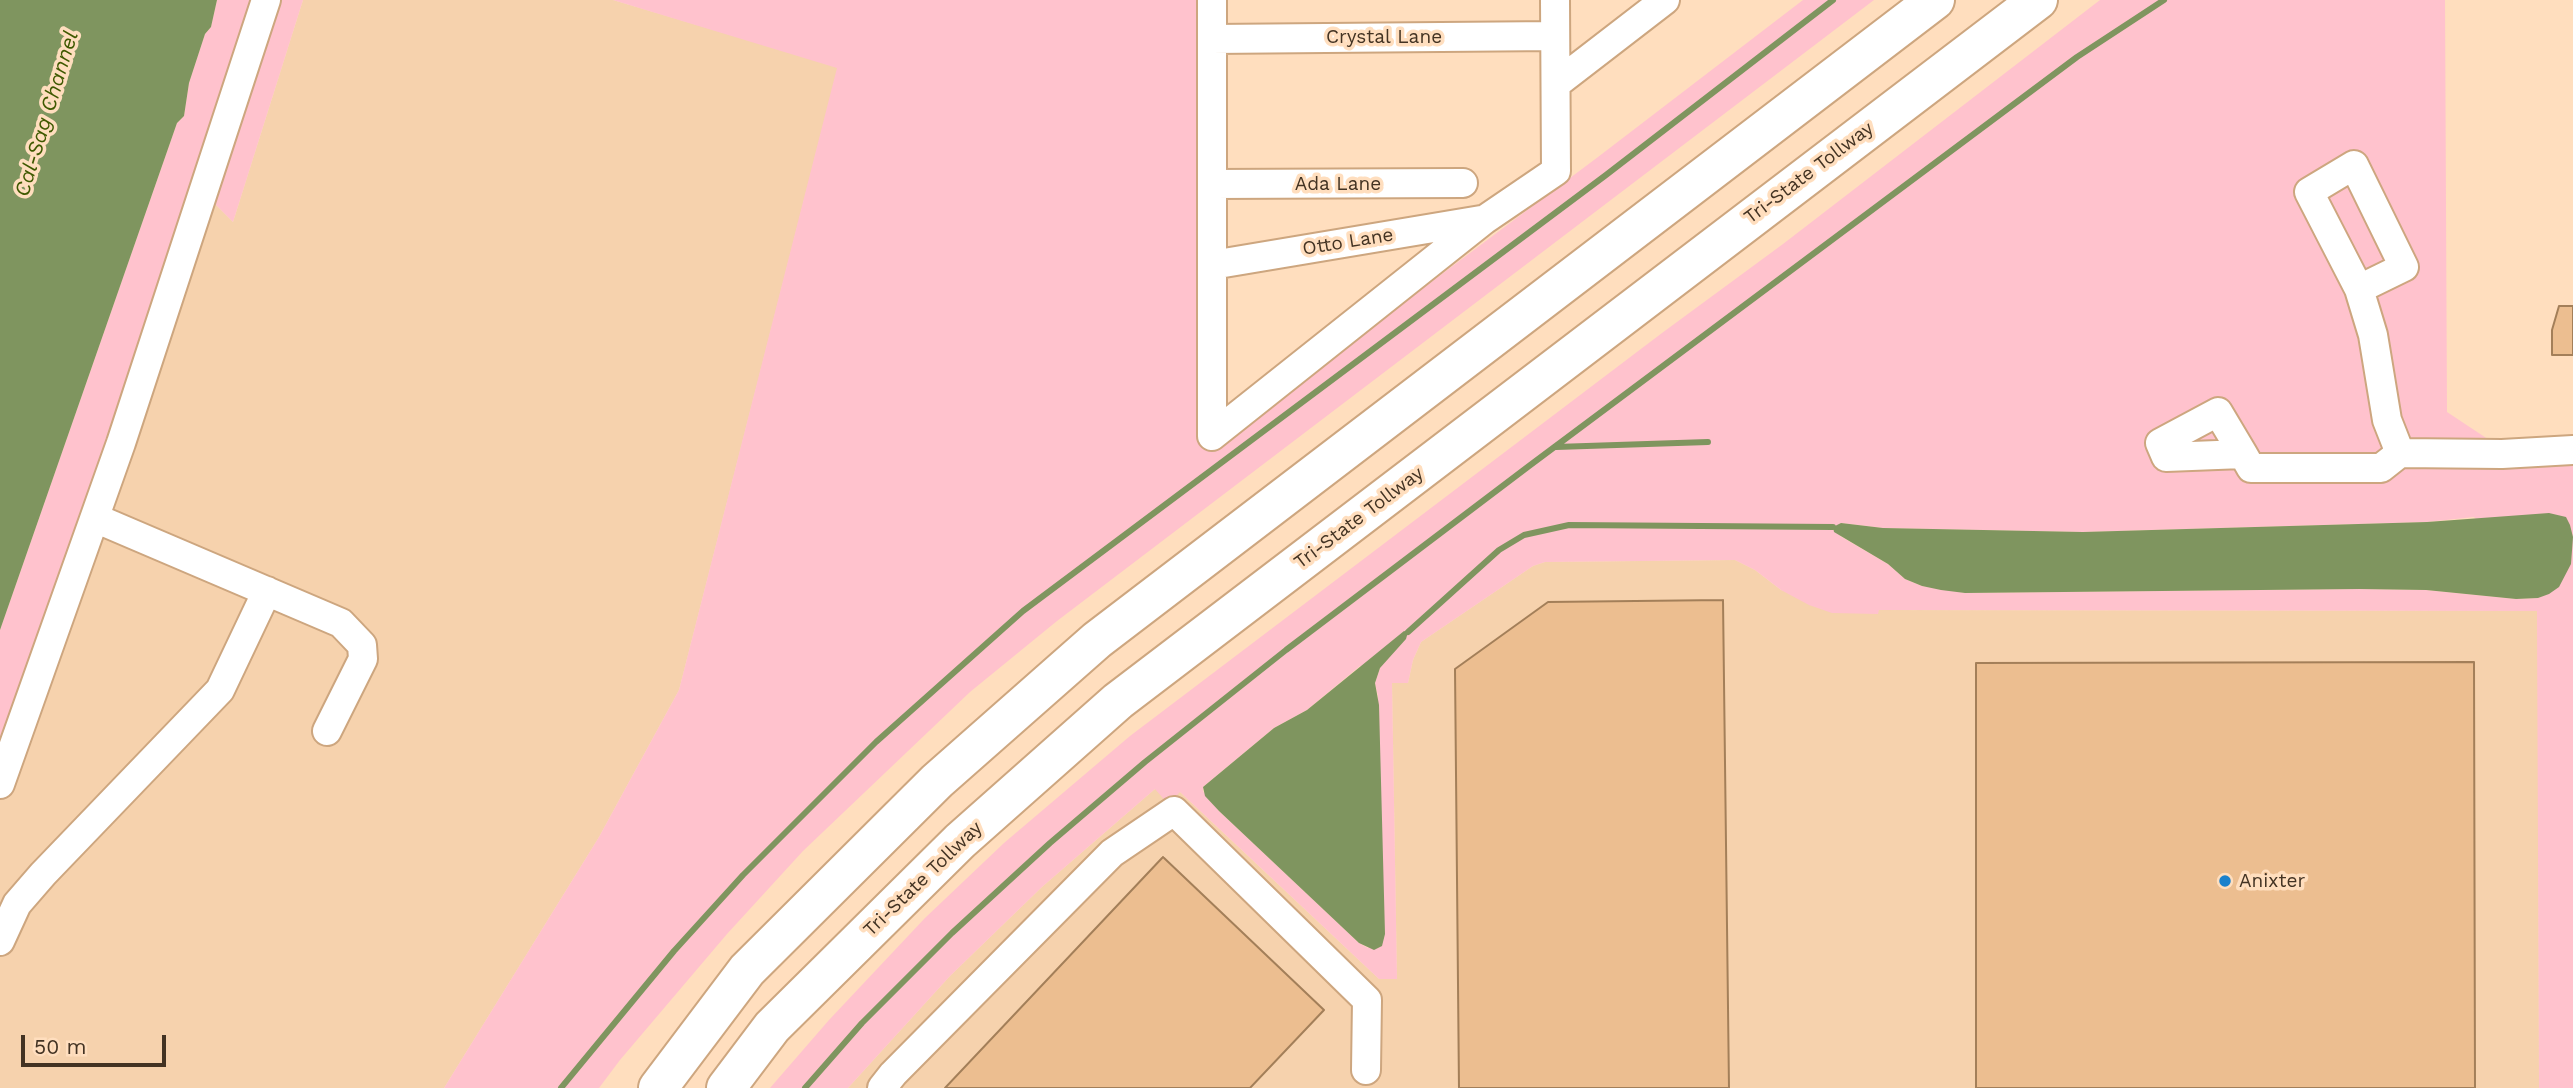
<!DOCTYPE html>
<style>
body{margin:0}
#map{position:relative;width:2573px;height:1088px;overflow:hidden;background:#ffdebe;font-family:"Work Sans",sans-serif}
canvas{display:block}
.scale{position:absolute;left:21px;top:1035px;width:145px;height:32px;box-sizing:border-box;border:4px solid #433323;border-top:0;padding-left:9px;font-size:21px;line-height:24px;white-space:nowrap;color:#433323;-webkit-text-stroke:5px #ffdebe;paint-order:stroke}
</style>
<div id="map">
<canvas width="2573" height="1088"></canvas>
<div class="scale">50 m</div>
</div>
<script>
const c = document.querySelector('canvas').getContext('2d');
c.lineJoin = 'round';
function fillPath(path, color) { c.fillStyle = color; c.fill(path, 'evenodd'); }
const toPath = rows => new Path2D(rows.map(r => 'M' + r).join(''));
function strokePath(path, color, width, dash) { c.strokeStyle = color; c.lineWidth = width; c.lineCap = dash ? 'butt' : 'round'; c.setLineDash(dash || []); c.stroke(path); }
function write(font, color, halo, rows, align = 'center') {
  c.font = font + ' "Work Sans",sans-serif'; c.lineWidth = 7; c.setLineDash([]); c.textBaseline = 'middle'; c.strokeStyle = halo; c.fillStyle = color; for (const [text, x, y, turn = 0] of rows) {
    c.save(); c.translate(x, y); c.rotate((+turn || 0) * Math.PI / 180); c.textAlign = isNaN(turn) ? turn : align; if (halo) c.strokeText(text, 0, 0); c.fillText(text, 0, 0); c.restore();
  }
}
fillPath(toPath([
 [303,0,613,0,838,67,679,690,599,837,444,1088,0,1088,0,752,213,202,233,222],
 [1735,560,1755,570,1781,590,1878,614,1878,610,2538,611,2539,1088,848,1088,950,976,1042,887,1155,789,1180,792,1379,979,1397,979,1392,683,1408,683,1413,660,1421,642,1533,566,1545,562]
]), '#f6d2ad');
fillPath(toPath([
 [217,0,254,0,154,304,0,752,0,630,177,123,184,116,189,83,205,34,211,27],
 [278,0,303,0,233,222,213,202],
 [613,0,1206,0,1207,450,1598,157,1803,0,1874,0,1057,621,970,692,803,851,727,934,620,1060,599,1088,444,1088,599,837,679,690,837,68],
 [2100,0,2445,0,2447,412,2518,459,2573,460,2573,1088,2539,1088,2537,611,1879,610,1878,614,1832,613,1809,605,1781,590,1755,570,1735,560,1545,562,1533,566,1421,642,1413,660,1408,683,1392,683,1397,979,1379,979,1180,792,1168,804,1155,789,1042,887,950,976,848,1088,770,1088,829,1020,925,918,1004,843,1130,736,1662,333,1783,244],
 [2474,517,2538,598,2516,599,2426,590,2359,589,1965,593,1922,586,1905,579,1888,564,1840,536,1841,523,1883,528,2083,532,2427,522],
 [1360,666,1380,668,1375,683,1378,696,1368,948,1359,943,1219,811,1203,791,1203,787,1274,728,1307,710]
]), '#ffc2cd');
fillPath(toPath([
 [0,0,217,0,211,27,205,34,189,83,184,116,177,123,0,630],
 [2549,513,2566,517,2570,525,2573,537,2571,564,2559,587,2549,594,2538,598,2516,599,2426,590,2359,589,1965,593,1941,590,1922,586,1905,579,1888,564,1834,532,1833,527,1841,523,1883,528,2083,532,2427,522],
 [1404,631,1408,632,1406,639,1380,668,1375,683,1379,705,1385,934,1382,946,1374,950,1359,943,1219,811,1205,796,1203,787,1274,728,1307,710]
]), '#7f955f');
strokePath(toPath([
 [1556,447,1708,442],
 [1408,632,1499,550,1524,535,1569,525,1833,527],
 [561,1088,674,951,743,875,876,742,1023,611,1606,175,1833,0],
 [805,1088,862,1023,952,933,1050,843,1145,762,1286,650,1529,466,2077,57,2164,0]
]), '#7f955f', 6);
const building = toPath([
 [2559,306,2573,306,2573,355,2552,355,2552,330,2559,306],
 [1723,600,1729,1088,1459,1088,1455,669,1548,602,1723,600],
 [2474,662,2475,1088,1976,1088,1976,663,2474,662],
 [1163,857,1324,1010,1250,1088,945,1088,1163,857]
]);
fillPath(building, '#ecbe90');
strokePath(building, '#a37f59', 2);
const minor = toPath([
 [1212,0,1212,436],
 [1212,39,1555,36],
 [1556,84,1665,0],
 [1212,184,1463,183],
 [1212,265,1481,220],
 [1212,436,1484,220,1556,171,1555,0],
 [2400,453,2502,454,2573,450],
 [2243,454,2166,457,2160,443,2218,412,2243,454,2251,468,2381,468,2400,453,2387,420,2373,335,2359,289,2309,192,2354,165,2404,267,2359,289],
 [95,518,341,623,362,645,363,659,327,731],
 [0,784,121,443,266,0],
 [0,941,17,904,43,874,220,690,267,591],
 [882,1088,893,1074,1112,853,1174,811,1367,1000,1366,1070]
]);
const highway = toPath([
 [658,1088,747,970,937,781,1097,640,1935,0],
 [726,1088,772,1027,960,841,1118,701,2038,0]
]);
strokePath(minor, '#cda67f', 32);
strokePath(highway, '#cda67f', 42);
strokePath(minor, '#fff', 28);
strokePath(highway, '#fff', 38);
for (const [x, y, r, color] of [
 [2225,881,7,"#1a81cc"]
]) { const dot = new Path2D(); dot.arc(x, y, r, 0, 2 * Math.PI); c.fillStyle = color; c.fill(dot); strokePath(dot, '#ffdebe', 2.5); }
write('19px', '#433323', '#ffdebe', [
 ["Crystal Lane",1384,37],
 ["Tri-State Tollway",1809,173,-37],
 ["Ada Lane",1338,184],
 ["Otto Lane",1348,242,-9],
 ["Tri-State Tollway",1359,518,-37],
 ["Tri-State Tollway",923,879,-44]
]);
write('19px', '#433323', '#ffdebe', [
 ["Anixter",2239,881]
], 'left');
write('italic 21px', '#3f5900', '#ffdebe', [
 ["Cal-Sag Channel",47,114,-73]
]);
</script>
